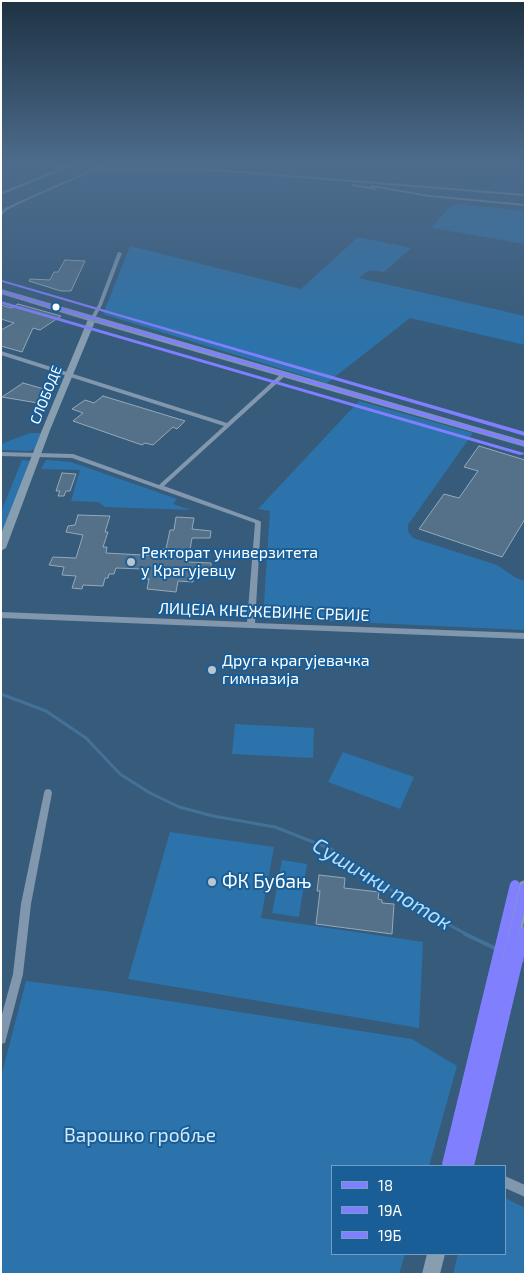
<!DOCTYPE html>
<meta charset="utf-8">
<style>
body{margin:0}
#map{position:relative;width:526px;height:1275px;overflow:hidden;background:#375b7a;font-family:"Exo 2",sans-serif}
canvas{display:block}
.frame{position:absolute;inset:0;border:2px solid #fff;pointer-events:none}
.legend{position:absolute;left:331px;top:1165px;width:175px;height:90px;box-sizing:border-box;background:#1a5e97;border:1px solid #769ec1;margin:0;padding:6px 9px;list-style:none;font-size:15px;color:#fff}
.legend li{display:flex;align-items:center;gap:10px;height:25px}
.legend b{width:25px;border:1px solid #769ec1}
</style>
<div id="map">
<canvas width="526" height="1275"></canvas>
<div class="frame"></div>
<ul class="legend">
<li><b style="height:6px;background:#8080ff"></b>18</li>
<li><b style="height:6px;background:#8080ff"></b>19А</li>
<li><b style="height:6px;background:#8080ff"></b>19Б</li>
</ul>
</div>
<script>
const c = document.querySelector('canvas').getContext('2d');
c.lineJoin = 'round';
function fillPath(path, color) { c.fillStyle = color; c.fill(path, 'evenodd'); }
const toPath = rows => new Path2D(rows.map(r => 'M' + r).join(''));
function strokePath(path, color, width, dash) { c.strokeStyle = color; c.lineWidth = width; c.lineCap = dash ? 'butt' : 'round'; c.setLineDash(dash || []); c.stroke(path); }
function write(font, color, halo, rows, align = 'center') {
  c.font = font + ' "Exo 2",sans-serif'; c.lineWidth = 4; c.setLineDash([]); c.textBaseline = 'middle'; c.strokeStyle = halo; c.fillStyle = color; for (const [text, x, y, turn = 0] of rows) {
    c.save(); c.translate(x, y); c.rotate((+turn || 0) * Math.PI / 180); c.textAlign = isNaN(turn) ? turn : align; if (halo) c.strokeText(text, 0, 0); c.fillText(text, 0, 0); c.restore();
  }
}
fillPath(toPath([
 [459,204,525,211,525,244,431,228,450,206],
 [358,237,411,248,384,272,369,270,359,278,525,316,525,345,410,318,327,383,103,314,130,246,301,289],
 [359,401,473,433,408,525,408,531,413,538,497,565,516,578,525,581,525,630,263,618,270,511,258,509],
 [30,433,43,433,37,448,30,451,1,450,1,444],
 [22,460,35,461,1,543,1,512],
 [46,460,71,462,177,499,173,504,191,510,105,507,98,502,71,501,80,470,41,469],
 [235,724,314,728,313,758,232,754],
 [343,752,414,777,400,809,328,782],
 [170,832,274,847,261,918,423,942,419,1028,128,979],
 [282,860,307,864,299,917,272,913],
 [26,981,105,991,412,1039,457,1066,429,1166,332,1166,332,1254,405,1254,399,1274,1,1274,1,1077],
 [505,1198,525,1208,525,1274,453,1274,458,1254,505,1254]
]), '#2c73ab');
strokePath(toPath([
 [1,694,46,711,86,738,120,774,150,793,179,807,213,816,275,827,331,849,416,907,468,935]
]), '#437198', 3);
strokePath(toPath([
 [465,934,503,952],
 [513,956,525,961]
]), '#437198', 4);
const building = toPath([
 [65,260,85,261,71,291,61,291,29,281,30,279,50,280,54,272,58,272,65,260],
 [18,304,61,316,40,330,33,328,22,352,1,346,1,330,14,323,1,319,1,305,11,308,18,304],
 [23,383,44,389,38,403,2,397,23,383],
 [103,396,185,421,177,429,173,427,153,445,145,443,142,445,73,421,83,413,72,409,85,400,94,403,103,396],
 [479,446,525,460,525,519,502,557,419,529,444,494,459,498,478,471,464,467,479,446],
 [62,473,76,474,70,491,66,491,64,496,58,496,60,491,56,491,62,473],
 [78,515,110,516,105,532,108,532,103,547,107,547,106,553,160,556,162,549,166,549,170,530,174,530,176,517,194,518,192,529,211,531,210,538,192,538,188,562,211,563,211,571,194,572,193,582,178,581,176,592,147,589,149,579,147,579,147,574,142,574,143,569,116,568,114,574,109,574,108,578,105,578,103,586,83,585,82,589,72,588,76,576,62,575,64,567,49,565,53,557,76,558,83,535,66,532,68,526,75,525,78,515],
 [319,875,345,878,344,888,379,892,378,899,382,900,382,903,394,904,392,934,316,924,320,891,317,891,319,875]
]);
fillPath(building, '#547189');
strokePath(building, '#94a9ba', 1);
fillPath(toPath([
 [71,164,77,164,1,195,1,192,71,164],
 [97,167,99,168,186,168,239,171,525,194,525,196,239,173,186,170,95,170,23,202,7,210,1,216,1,212,5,208,97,167],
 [353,184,370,187,371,185,430,195,525,204,525,206,430,197,377,188,376,190,352,186,352,184,353,184],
 [118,252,122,253,102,305,94,320,90,320,90,319,98,305,118,252],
 [1,351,227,423,282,373,286,373,286,375,164,486,260,521,261,522,255,623,525,633,525,639,1,618,1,612,247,622,255,523,72,458,1,456,1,452,73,454,159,485,224,426,1,355,1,351],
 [48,789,51,790,52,793,31,904,23,974,6,1039,5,1043,1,1044,1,1018,13,974,21,904,44,793,45,790,48,789],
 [505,1176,525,1185,525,1197,505,1188,505,1176]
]), '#8097ad');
fillPath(toPath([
 [89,317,96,319,50,430,6,548,1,551,1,534,42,430,89,317],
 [525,880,525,918,467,1166,449,1166,518,886,520,882,525,880],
 [427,1254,445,1254,440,1274,422,1274,427,1254]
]), '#879eb1');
fillPath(toPath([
 [1,289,525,441,525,447,89,321,1,294,1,289]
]), '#7e96ab');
fillPath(toPath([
 [1,290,525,442,525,446,1,293,1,290],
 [525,883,525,908,464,1166,452,1166,520,887,522,884,525,883]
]), '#8080ff');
fillPath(toPath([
 [1,301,524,453,525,454,520,455,1,304,1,301],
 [525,926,525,952,474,1166,462,1166,520,930,522,927,525,926]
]), '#8080ff');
fillPath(toPath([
 [2,280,525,432,525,436,2,282,2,280],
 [515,880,518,881,520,884,454,1164,453,1166,443,1166,442,1164,510,884,512,881,515,880]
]), '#8080ff');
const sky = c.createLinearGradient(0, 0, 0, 343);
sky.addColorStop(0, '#1e3243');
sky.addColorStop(0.48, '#4d6c8d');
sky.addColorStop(1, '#4d6c8d00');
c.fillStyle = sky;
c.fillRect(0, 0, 526, 343);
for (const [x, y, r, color] of [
 [56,307,4.5,"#fff"],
 [131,562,5,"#b9c6d0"],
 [212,670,5,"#b9c6d0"],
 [212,882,5,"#b9c6d0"]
]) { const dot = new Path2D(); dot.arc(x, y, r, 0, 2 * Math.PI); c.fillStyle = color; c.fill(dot); strokePath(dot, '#1a5e97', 2); }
write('14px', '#fff', '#1a5e97', [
 ["СЛОБОДЕ",46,395,-68]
]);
write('16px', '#fff', '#1a5e97', [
 ["Ректорат универзитета",141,553],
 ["у Крагујевцу",141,571],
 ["Друга крагујевачка",222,661],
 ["гимназија",222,679]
], 'left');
write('16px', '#fff', '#1a5e97', [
 ["ЛИЦЕЈА КНЕЖЕВИНЕ СРБИЈЕ",264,612,2]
]);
write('19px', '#fff', '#1a5e97', [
 ["ФК Бубањ",222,882]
], 'left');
write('19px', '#d4eafb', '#1a5e97', [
 ["Варошко гробље",140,1136]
]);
write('italic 21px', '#badcf7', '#1a5e97', [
 ["Сушички поток",382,884,31]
]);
</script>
